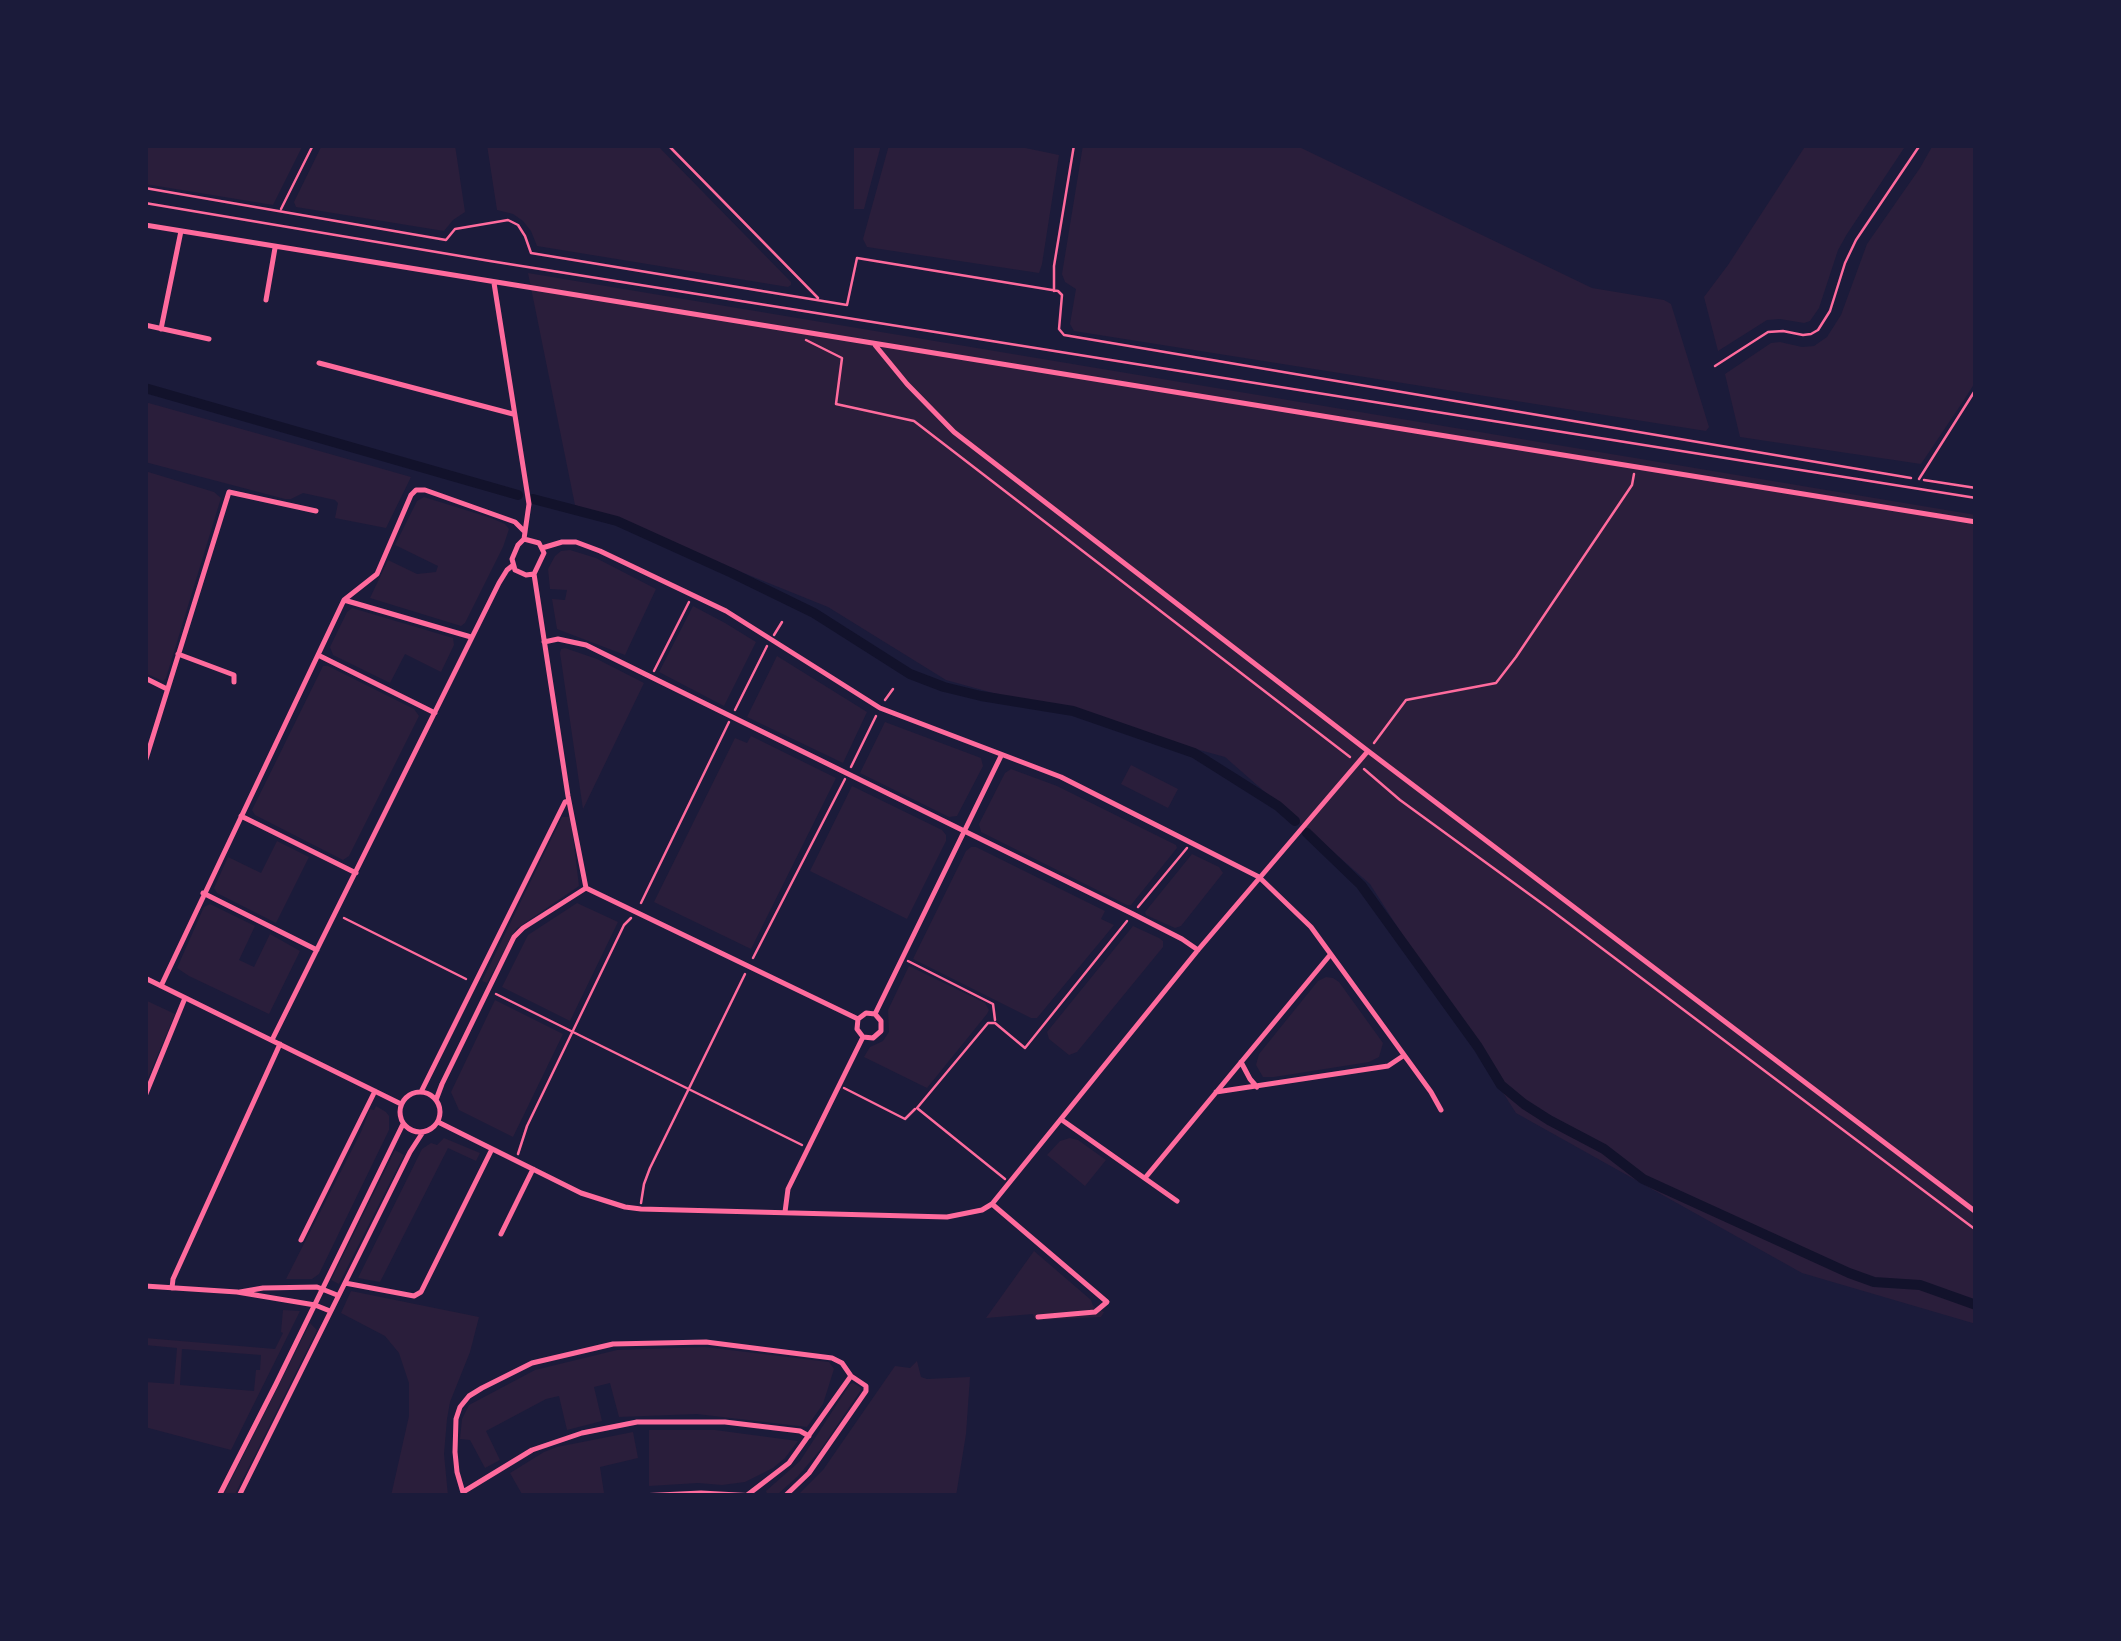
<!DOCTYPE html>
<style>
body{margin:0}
#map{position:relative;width:2121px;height:1641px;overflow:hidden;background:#1b1b3a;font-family:Commissioner,sans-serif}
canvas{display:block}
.frame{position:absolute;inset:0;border:148px solid #1b1b3a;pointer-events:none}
</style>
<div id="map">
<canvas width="2121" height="1641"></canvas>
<div class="frame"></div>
</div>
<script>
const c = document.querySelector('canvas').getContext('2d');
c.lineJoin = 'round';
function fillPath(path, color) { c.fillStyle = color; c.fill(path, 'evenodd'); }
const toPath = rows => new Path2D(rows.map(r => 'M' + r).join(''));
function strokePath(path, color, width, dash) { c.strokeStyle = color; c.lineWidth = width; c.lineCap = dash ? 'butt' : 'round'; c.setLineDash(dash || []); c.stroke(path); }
fillPath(toPath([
 [145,145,303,145,273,205,145,184],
 [322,145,455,145,465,212,453,220,444,231,296,207,294,202],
 [487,145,657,145,791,282,791,285,788,287,537,246,531,231,523,221,513,214,497,210],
 [854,145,881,145,864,209,854,209],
 [889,145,1011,145,1059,155,1042,264,1039,273,867,247,863,239],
 [1083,145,1295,145,1592,288,1664,300,1671,304,1709,427,1706,431,1074,331,1070,324,1076,289,1065,282,1062,274],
 [1806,145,1906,145,1847,234,1838,250,1819,308,1810,321,1804,323,1780,319,1767,320,1718,351,1704,297,1728,265],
 [1933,145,1976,145,1976,381,1964,400,1921,464,1740,437,1725,374,1771,343,1780,342,1802,347,1814,346,1827,337,1841,315,1867,244,1920,168],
 [528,273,1976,515,1976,1324,1802,1273,1516,1113,1370,884,1225,757,946,680,828,607,575,505],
 [145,402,270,437,411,477,386,528,335,518,338,503,335,500,303,493,291,499,285,499,145,462],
 [145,471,214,492,221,498,166,678,163,681,145,673],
 [424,497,491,518,505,524,509,529,503,547,465,623,461,626,370,598,388,560,417,574,436,572,438,566,395,545,417,501],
 [570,550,596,558,656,589,625,655,557,629,552,599,565,600,567,590,550,589,548,569,555,556,561,551],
 [693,606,725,623,756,642,724,706,659,672],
 [352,608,453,638,454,645,441,672,405,654,390,683,333,655,330,647,347,612],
 [565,648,597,659,644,683,583,809,560,653,561,649],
 [777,656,867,712,843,763,747,717],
 [323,666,328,666,414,709,419,716,349,856,343,860,255,815,252,810],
 [885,722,981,758,983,766,957,816,949,817,860,773],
 [751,736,836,778,751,949,654,902,735,738,747,743],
 [1131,765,1178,789,1168,808,1121,784],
 [1011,769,1057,786,1176,845,1177,848,1131,905,1127,905,981,832,979,824,1005,773],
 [852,786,942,830,946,835,946,841,907,919,810,871],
 [562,817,569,817,571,820,579,886,516,929,487,983,482,981],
 [277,841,309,857,276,923,217,893,214,888,228,857,261,873],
 [971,847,976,847,1105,911,1101,919,1114,925,1037,1018,1031,1018,913,959,966,851],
 [1192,854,1219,867,1223,873,1181,926,1175,928,1146,915,1145,912],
 [577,903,618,922,570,1021,502,987,528,935],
 [210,904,255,926,239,960,254,967,270,934,300,951,269,1014,189,976,177,968,204,907],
 [1133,926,1159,938,1163,941,1163,947,1077,1052,1069,1055,1049,1039,1047,1032],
 [909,966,985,1003,989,1010,987,1014,927,1088,864,1057,870,1047,883,1041,889,1032,888,1010],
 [1326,977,1333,978,1339,982,1383,1043,1379,1057,1369,1062,1274,1077,1263,1077,1256,1065,1259,1054,1318,981],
 [145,1000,175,1014,145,1085],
 [495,1000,563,1034,513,1137,459,1110,451,1092],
 [376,1106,386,1112,389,1116,389,1130,319,1274,312,1279,286,1279,361,1132,370,1109,374,1110],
 [444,1138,480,1153,476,1161,448,1148,380,1282,358,1278,422,1149,431,1143,437,1145],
 [1070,1138,1078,1140,1106,1160,1085,1186,1047,1155,1060,1141],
 [395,1150,404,1155,339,1284,331,1280],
 [1034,1251,1091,1300,1093,1306,1104,1312,1101,1317,1035,1320,1033,1314,986,1318],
 [351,1291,479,1317,470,1352,450,1402,447,1419,444,1454,448,1496,391,1496,409,1416,409,1383,399,1353,385,1336,341,1313],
 [283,1310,300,1311,231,1450,145,1427,145,1382,174,1384,177,1348,145,1345,145,1338,275,1349,283,1333,281,1332],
 [182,1349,261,1355,260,1370,256,1370,254,1391,180,1385],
 [310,1323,317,1330,253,1459,234,1496,223,1496],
 [705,1347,829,1362,834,1369,823,1404,807,1427,697,1414,619,1417,610,1383,594,1387,602,1421,567,1430,559,1396,546,1399,486,1431,500,1460,485,1468,470,1440,460,1439,462,1419,469,1405,535,1370,617,1350],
 [917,1361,921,1377,927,1379,970,1377,966,1434,956,1496,797,1496,823,1470,895,1366,910,1368],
 [853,1383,860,1387,861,1390,821,1449,798,1476,778,1494,768,1496,766,1491,800,1461,850,1384],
 [649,1430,715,1430,798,1441,785,1458,773,1468,745,1482,722,1485,698,1483,649,1486],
 [633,1432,638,1458,600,1467,604,1493,592,1496,523,1496,510,1473,544,1452,557,1447]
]), '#2a1e3b');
strokePath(toPath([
 [145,388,518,495],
 [533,499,617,521,732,573,814,613,910,674,944,687,981,696,1073,711,1194,753,1278,806,1295,821],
 [1307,833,1361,885,1478,1047,1501,1085,1524,1104,1549,1120,1604,1149,1643,1179,1849,1273,1874,1282,1920,1285,1976,1305]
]), '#12122b', 10);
strokePath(toPath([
 [668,145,818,298],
 [145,147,169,145],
 [145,188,446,240,455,229,508,220,518,225,525,236,531,253,847,305,857,258,1058,291,1062,295,1059,329,1064,335,1911,478],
 [145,203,490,261,1976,498],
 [281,209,313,145],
 [1054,291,1054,266,1074,145],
 [806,340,842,358,836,404,914,421,1350,757],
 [1715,366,1768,332,1783,331,1803,335,1811,334,1818,330,1830,311,1845,263,1856,240,1920,145],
 [1924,480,1976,488],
 [774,635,782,622],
 [654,671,689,602],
 [885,700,893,689],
 [735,710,767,646],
 [1374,743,1406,700,1496,683,1516,657,1632,485,1634,474],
 [851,767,876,716],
 [1364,769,1400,800,1551,910,1976,1230],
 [641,903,729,722],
 [1138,907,1187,848],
 [344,918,466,979],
 [753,958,845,779],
 [908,961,993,1004,995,1020],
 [496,994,802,1145],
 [844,1088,905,1119,915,1109],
 [518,1154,527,1126,624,925,631,918],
 [1005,1179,917,1108,988,1023,995,1023,1025,1048,1127,921],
 [641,1203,644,1184,650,1168,745,974]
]), '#ff6b9d', 2.5);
strokePath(toPath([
 [1919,479,1976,389]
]), '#ff6b9d', 2.5);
strokePath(toPath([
 [145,225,1976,522],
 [494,283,529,504,524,539],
 [266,300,275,248],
 [145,325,209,339],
 [161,329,181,231],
 [875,345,907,384,954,432,1368,751,1976,1212],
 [319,363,513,414],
 [524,539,539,543,544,553,534,574,526,575,515,570,512,559,518,545,524,539],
 [542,548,562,542,576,542,600,551,726,611,880,708,1061,777,1259,877,1311,927,1431,1092,1441,1110],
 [344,600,471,637],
 [544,642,558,639,586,645,1133,914,1182,939,1198,950],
 [178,654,234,675,234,682],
 [318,655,435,713],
 [145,678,167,689],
 [145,762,229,492,316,511],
 [241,816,356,873],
 [586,888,858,1019],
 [203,893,317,950],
 [145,978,401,1104],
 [161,986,344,600,377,574,411,495,416,490,425,490,515,522,525,532],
 [875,1014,1001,756],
 [863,1037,873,1038,881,1031,881,1021,875,1014],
 [863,1037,857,1029,858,1019,866,1013,875,1014],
 [272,1040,499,583,507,570,512,566],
 [1241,1062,1250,1079,1257,1087],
 '400 1112a20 20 0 1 1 40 0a20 20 0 1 1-40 0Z',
 [421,1092,565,802,569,801],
 [1216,1092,1388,1066,1403,1056],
 [145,1096,185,998],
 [436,1100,442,1084,514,937,523,928,586,888,568,796,534,574],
 [1062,1120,1177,1201],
 [438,1122,581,1193,625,1207,641,1209,947,1217,982,1210,992,1204,1198,950,1368,751],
 [1145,1178,1330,955],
 [992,1204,1107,1302,1095,1312,1038,1317],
 [785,1212,788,1189,863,1037],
 [501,1234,533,1169],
 [301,1240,375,1091],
 [345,1283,414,1296,421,1292,492,1149],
 [145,1286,237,1292,315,1305,330,1311],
 [172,1288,173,1279,280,1044],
 [240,1292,263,1288,317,1287,337,1295],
 [463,1492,532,1450,582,1433,637,1422,725,1422,800,1431,809,1436],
 [219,1496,276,1384,403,1124],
 [239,1496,410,1152,423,1132],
 [464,1496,457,1472,455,1452,456,1419,460,1407,469,1396,482,1388,532,1363,613,1344,706,1342,832,1358,842,1363,851,1376],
 [639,1496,701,1493,756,1496],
 [746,1496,789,1463,851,1376,866,1386,866,1391,809,1473,785,1496]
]), '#ff6b9d', 5);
</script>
